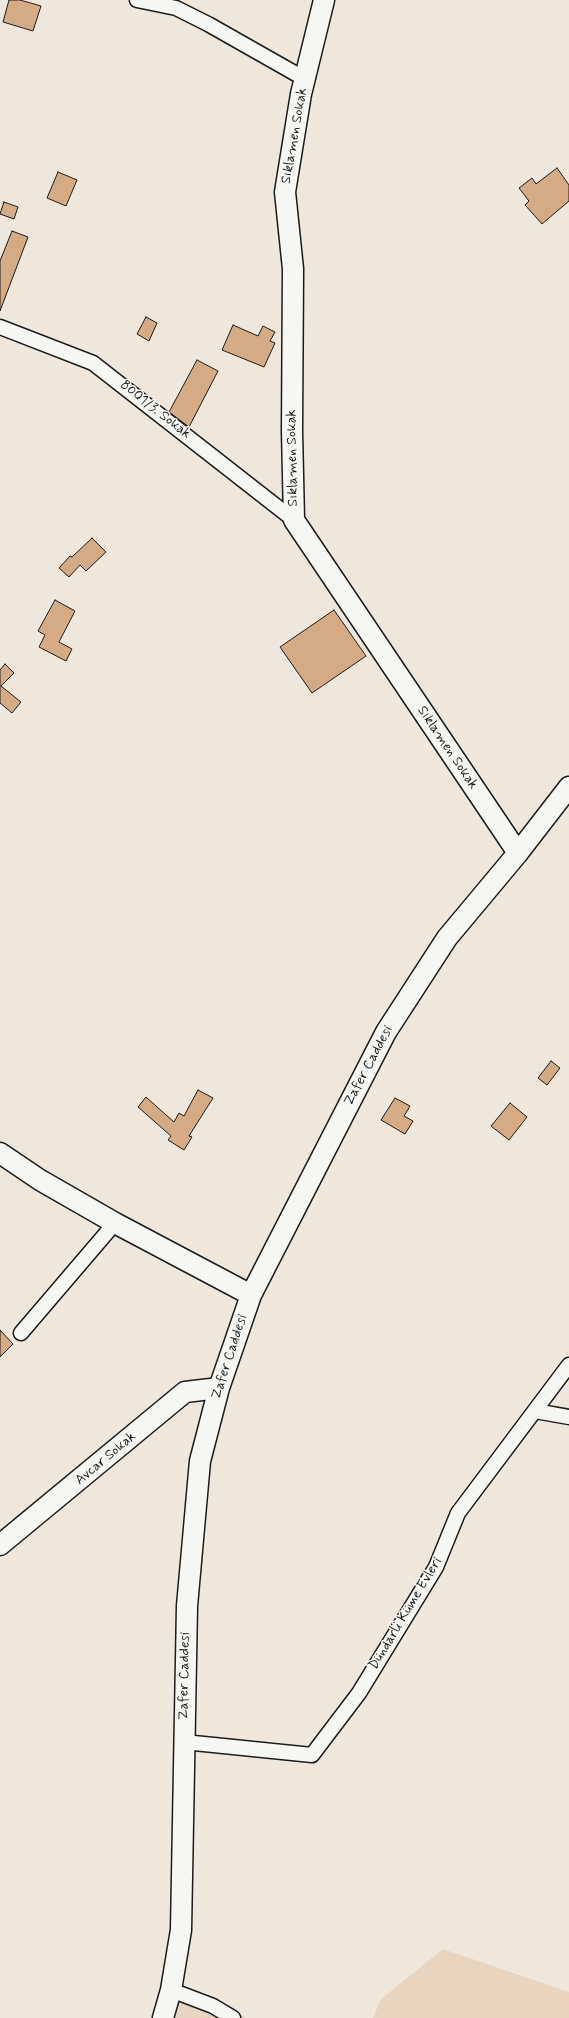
<!DOCTYPE html>
<meta charset="utf-8">
<style>
body{margin:0}
canvas{display:block;background:#efe7dc}
</style>
<canvas width="569" height="2018"></canvas>
<script>
const c = document.querySelector('canvas').getContext('2d');
c.lineJoin = 'round';
function fillPath(path, color) { c.fillStyle = color; c.fill(path, 'evenodd'); }
const toPath = rows => new Path2D(rows.map(r => 'M' + r).join(''));
function strokePath(path, color, width, dash) { c.strokeStyle = color; c.lineWidth = width; c.lineCap = dash ? 'butt' : 'round'; c.setLineDash(dash || []); c.stroke(path); }
function write(font, color, halo, rows, align = 'center') {
  c.font = font + ' Mynerve,sans-serif'; c.lineWidth = 3; c.setLineDash([]); c.textBaseline = 'middle'; c.strokeStyle = halo; c.fillStyle = color; for (const [text, x, y, turn = 0] of rows) {
    c.save(); c.translate(x, y); c.rotate((+turn || 0) * Math.PI / 180); c.textAlign = isNaN(turn) ? turn : align; if (halo) c.strokeText(text, 0, 0); c.fillText(text, 0, 0); c.restore();
  }
}
fillPath(toPath([
 [443,1949,569,1992,569,2018,373,2018,381,1999],
 [183,1994,212,1998,246,2018,173,2018]
]), '#e7d5c2');
const building = toPath([
 [9,0,20,0,41,6,33,31,3,22,9,0],
 [557,168,569,185,569,201,542,224,525,205,529,201,519,188,532,178,536,184,557,168],
 [58,172,77,180,66,206,47,198,58,172],
 [4,202,18,207,14,219,0,214,4,202],
 [12,231,28,237,0,311,0,261,12,231],
 [146,317,157,323,149,341,137,334,146,317],
 [233,325,258,336,263,326,275,332,270,341,275,343,264,367,222,350,233,325],
 [197,360,218,371,189,427,169,412,197,360],
 [92,538,106,552,86,571,80,565,69,577,59,568,70,556,72,557,92,538],
 [55,600,75,611,59,642,72,649,66,661,39,647,45,635,38,631,55,600],
 [334,610,366,656,312,693,280,647,334,610],
 [5,664,14,673,1,686,21,702,12,713,0,703,0,670,5,664],
 [551,1061,560,1068,547,1085,538,1078,551,1061],
 [198,1090,213,1098,189,1136,192,1137,184,1150,168,1140,171,1136,138,1107,146,1097,174,1122,179,1113,184,1116,198,1090],
 [395,1098,410,1106,404,1116,413,1121,405,1134,381,1120,395,1098],
 [510,1103,527,1117,509,1140,491,1126,510,1103],
 [0,1330,13,1344,0,1357,0,1330]
]);
fillPath(building, '#d5ab86');
strokePath(building, '#1c1c1c', 1);
const street = toPath([
 [137,0,176,8,208,24,305,79],
 [0,327,93,363,294,520],
 [21,1333,115,1223],
 [535,1411,569,1417],
 [184,1742,312,1755,359,1693,436,1567,458,1513,569,1365],
 [171,1990,213,2006,233,2018]
]);
const secondary = toPath([
 [324,0,301,94,285,192,293,269,292,431,294,520,518,853],
 [0,1153,40,1180,115,1223,251,1295],
 [0,1545,185,1392,219,1388],
 [163,2018,171,1990,181,1930,187,1606,200,1461,219,1388,251,1295,386,1032,447,938,518,853,569,787]
]);
strokePath(street, '#1c1c1c', 17);
strokePath(secondary, '#1c1c1c', 23);
strokePath(street, '#f6f6f2', 14);
strokePath(secondary, '#f6f6f2', 20);
write('14px', '#1c1c1c', '#f6f6f2', [
 ["Sıklamen Sokak",295,136,-80],
 ["8001/3. Sokak",155,410,38],
 ["Sıklamen Sokak",293,458,-91],
 ["Sıklamen Sokak",447,748,56],
 ["Zafer Caddesi",369,1066,-62],
 ["Zafer Caddesi",230,1357,-72],
 ["Avcar Sokak",106,1459,-40],
 ["Dündarli Küme Evleri",406,1614,-59],
 ["Zafer Caddesi",185,1676,-89]
]);
</script>
